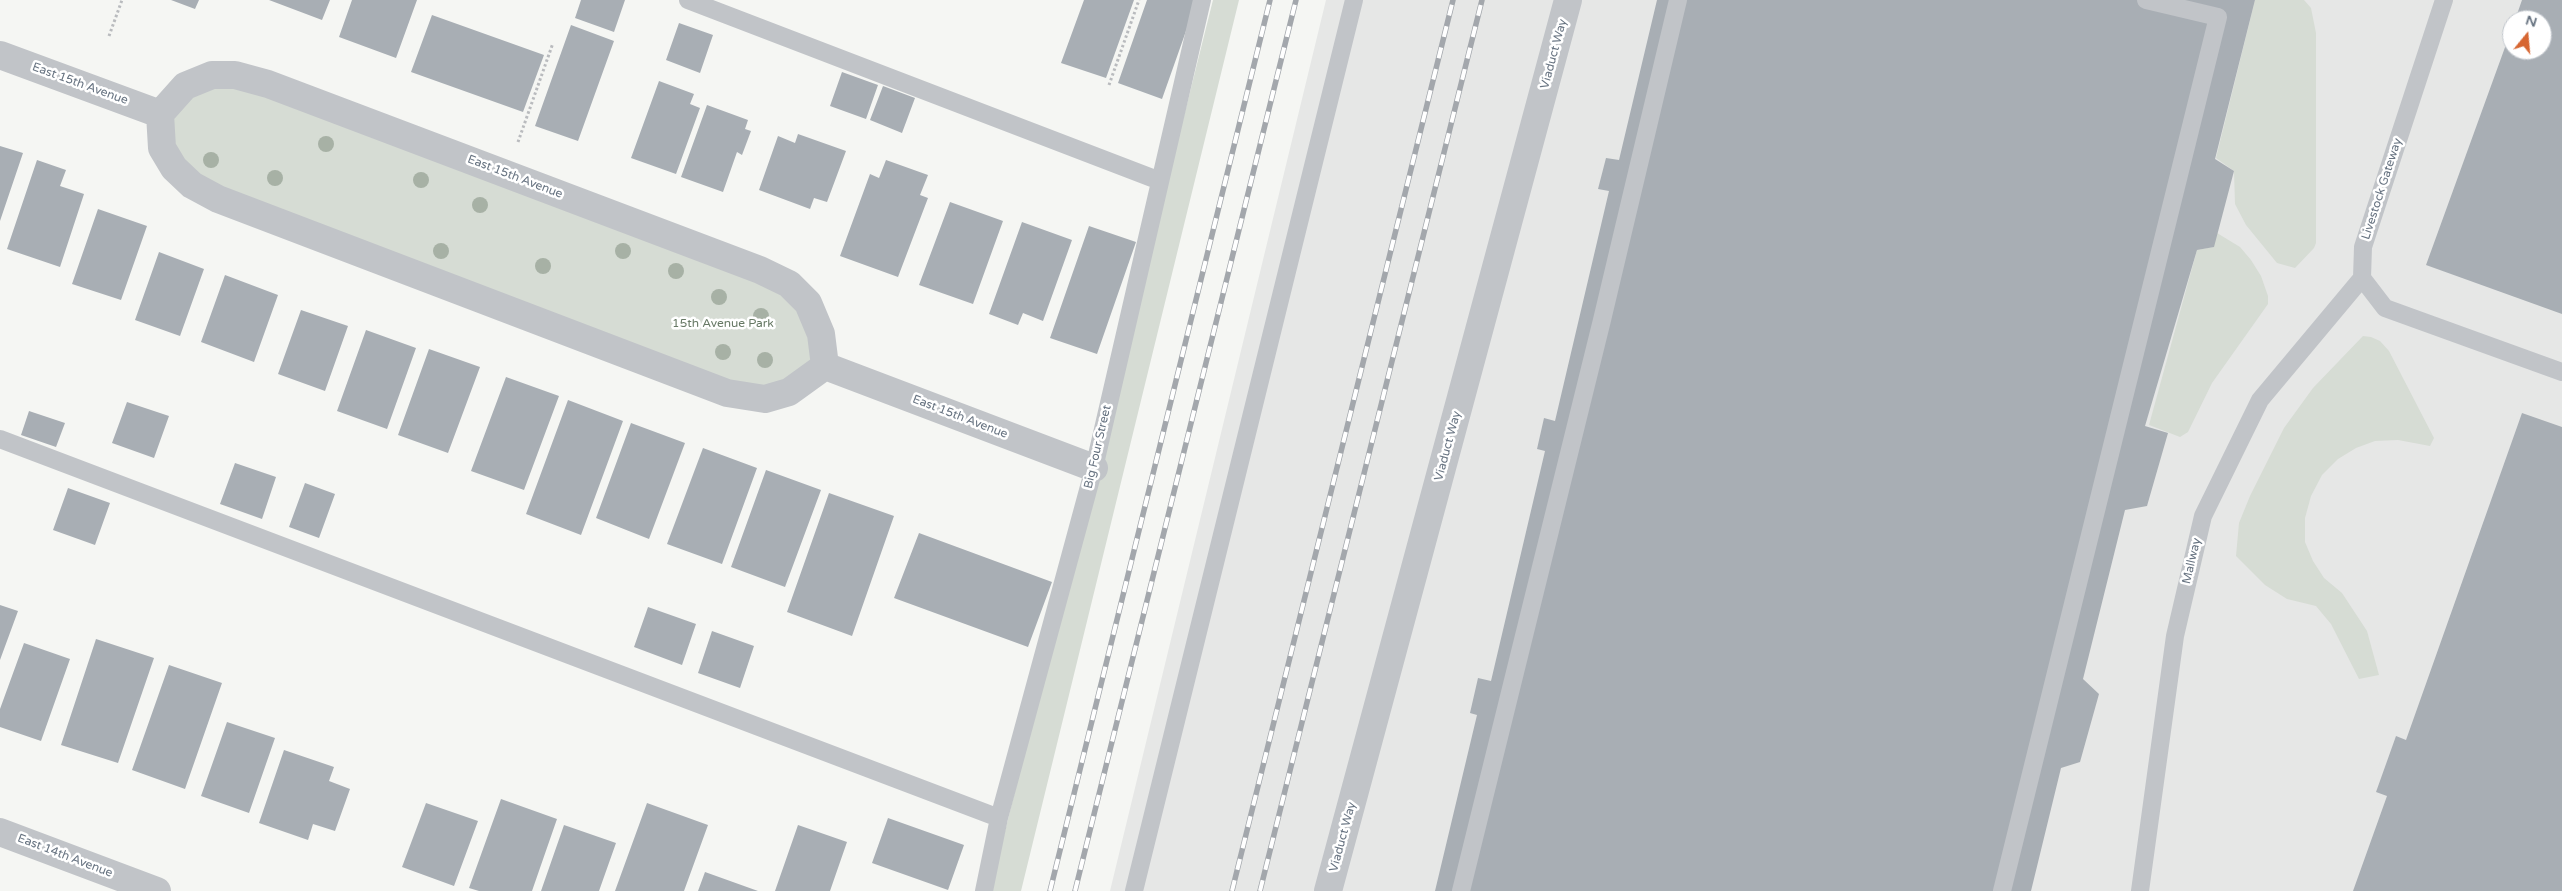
<!DOCTYPE html>
<style>
body{margin:0}
#map{position:relative;width:2562px;height:891px;overflow:hidden;background:#f5f6f3;font-family:"Varela Round",sans-serif}
canvas{display:block}
.north{position:absolute;left:2502px;top:10px;width:50px;height:50px;box-sizing:border-box;background:#fff;border:1px solid #c2c7cd;border-radius:50%;rotate:17deg;font-size:14px;font-weight:700;line-height:20px;text-align:center;color:#677381}
.north::after{content:'';display:block;margin:auto;width:18px;height:22px;background:#d66632;clip-path:polygon(50% 0,100% 100%,50% 72%,0 100%)}
</style>
<div id="map">
<canvas width="2562" height="891"></canvas>
<div class="north">N</div>
</div>
<script>
const c = document.querySelector('canvas').getContext('2d');
c.lineJoin = 'round';
function fillPath(path, color) { c.fillStyle = color; c.fill(path, 'evenodd'); }
const toPath = rows => new Path2D(rows.map(r => 'M' + r).join(''));
function strokePath(path, color, width, dash) { c.strokeStyle = color; c.lineWidth = width; c.lineCap = dash ? 'butt' : 'round'; c.setLineDash(dash || []); c.stroke(path); }
function write(font, color, halo, rows, align = 'center') {
  c.font = font + ' "Varela Round",sans-serif'; c.lineWidth = 5; c.setLineDash([]); c.textBaseline = 'middle'; c.strokeStyle = halo; c.fillStyle = color; for (const [text, x, y, turn = 0] of rows) {
    c.save(); c.translate(x, y); c.rotate((+turn || 0) * Math.PI / 180); c.textAlign = isNaN(turn) ? turn : align; if (halo) c.strokeText(text, 0, 0); c.fillText(text, 0, 0); c.restore();
  }
}
fillPath(toPath([
 [1326,0,2562,0,2562,891,1110,891],
 [2512,20,2542,20,2542,50,2512,50]
]), '#e6e7e6');
fillPath(toPath([
 [1213,0,1239,0,1021,891,990,891],
 [2255,0,2304,0,2311,8,2316,33,2316,243,2314,248,2295,268,2277,263,2246,225,2235,204,2234,171,2216,158],
 [212,75,789,284,825,366,765,399,218,199,162,148,185,86],
 [2217,233,2240,247,2251,260,2261,276,2268,296,2268,304,2212,383,2188,432,2180,437,2149,425,2197,250,2213,247],
 [2363,336,2371,337,2380,341,2389,351,2434,438,2430,446,2398,440,2375,441,2356,448,2338,459,2322,475,2311,496,2305,518,2305,542,2313,561,2324,578,2342,593,2367,631,2379,675,2359,679,2331,624,2316,606,2287,599,2265,585,2236,556,2239,523,2250,496,2284,428,2313,388]
]), '#d6dcd4');
fillPath(toPath([
 [171,0,199,0,195,9],
 [269,0,330,0,322,20],
 [352,0,417,0,396,58,339,37],
 [581,0,625,0,614,32,575,18],
 [1084,0,1134,0,1106,78,1061,63],
 [1147,0,1197,0,1162,99,1118,83],
 [1657,0,2255,0,2215,159,2234,171,2214,247,2197,250,2145,426,2168,433,2147,506,2125,510,2083,679,2099,694,2080,762,2061,768,2031,891,1435,891,1477,715,1470,713,1478,678,1491,681,1545,451,1537,449,1544,418,1555,421,1609,191,1598,189,1606,158,1619,160],
 [2522,0,2562,0,2562,314,2426,265,2512,28,2512,50,2542,50,2542,20,2515,20],
 [432,15,544,55,523,112,411,72],
 [679,23,713,35,700,73,666,60],
 [571,25,614,41,578,141,535,126],
 [842,72,878,85,866,119,830,106],
 [659,81,694,94,690,104,700,108,676,174,631,158],
 [883,86,915,98,902,133,870,120],
 [707,105,748,120,745,129,751,131,742,155,737,152,723,192,681,177],
 [798,134,846,151,827,202,814,198,810,209,759,190,778,136,795,143],
 [0,146,23,153,0,221],
 [37,160,66,170,60,186,84,194,60,267,7,249],
 [886,160,928,175,920,195,928,198,898,277,840,256,870,174,879,178],
 [950,202,1003,221,973,304,919,285],
 [98,209,147,226,121,300,72,284],
 [1022,222,1072,240,1043,321,1023,313,1018,325,989,314],
 [1089,226,1136,242,1097,354,1050,338],
 [159,252,204,269,180,336,135,320],
 [225,275,278,295,254,362,201,342],
 [301,310,348,326,325,391,278,374],
 [366,330,416,348,387,429,337,411],
 [429,349,480,367,448,453,398,435],
 [506,377,559,396,524,490,471,471],
 [568,400,623,421,581,535,526,514],
 [127,402,169,416,154,458,112,443],
 [29,411,65,423,56,447,21,435],
 [2522,413,2562,427,2562,891,2353,891,2387,796,2376,792,2396,736,2406,740],
 [631,423,685,443,649,539,596,518],
 [703,448,757,468,722,564,667,544],
 [235,463,276,477,262,519,220,504],
 [766,470,821,490,785,587,731,567],
 [305,483,335,494,319,538,289,527],
 [68,488,110,503,95,545,53,530],
 [829,493,894,516,852,636,787,612],
 [919,533,1052,582,1028,647,894,598],
 [0,605,18,611,0,660],
 [648,607,696,624,682,665,634,647],
 [712,631,754,646,740,688,698,673],
 [96,639,154,658,118,763,61,745],
 [24,643,70,659,41,741,0,727,0,709],
 [169,665,222,683,185,789,132,770],
 [227,722,275,738,249,813,201,796],
 [284,750,334,767,329,781,350,789,335,831,313,824,308,840,259,823],
 [501,799,557,819,532,891,479,891,469,888],
 [426,803,478,821,454,886,402,867],
 [647,803,708,825,684,891,615,891],
 [888,818,964,845,948,890,872,863],
 [564,825,616,843,599,891,541,891],
 [798,825,847,842,830,891,775,891],
 [705,872,758,891,698,891]
]), '#a8aeb4');
strokePath(toPath([
 [109,36,122,0],
 [1109,85,1139,0],
 [518,142,553,43]
]), '#b9bbbe', 3, [2.5, 2.5]);
strokePath(toPath([
 [688,0,1160,181],
 [2444,0,2363,247,2362,278,2385,308,2562,372],
 [0,439,999,818],
 [984,891,999,818,1094,468,1202,0],
 [1134,891,1354,0],
 [1461,891,1602,320,1678,0],
 [2002,891,2218,17,2146,0],
 [2140,891,2175,636,2203,516,2260,400,2362,278]
]), '#c1c4c8', 18);
strokePath(toPath([
 [0,55,160,114],
 [212,75,235,75,268,84,760,270,789,284,808,303,821,334,825,366,789,392,765,399,727,393,218,199,192,185,174,168,162,148,160,114,185,86,212,75],
 [825,366,1094,468],
 [0,832,157,891],
 [1328,891,1568,0]
]), '#c1c4c8', 28);
const rail = toPath([
 [1050,891,1270,0],
 [1075,891,1296,0],
 [1232,891,1453,0],
 [1260,891,1482,0]
]);
strokePath(rail, '#a3a7ac', 5.5);
strokePath(rail, '#fff', 4, [11]);
c.fillStyle = '#a7b1a5';
for (const [x, y] of [
 [326,144],
 [211,160],
 [275,178],
 [421,180],
 [480,205],
 [441,251],
 [623,251],
 [543,266],
 [676,271],
 [719,297],
 [761,316],
 [723,352],
 [765,360]
]) { c.beginPath(); c.arc(x, y, 8, 0, 2 * Math.PI); c.fill(); }
write('12px', '#677381', '#fff', [
 ["Viaduct Way",1554,54,-75],
 ["East 15th Avenue",80,84,20],
 ["East 15th Avenue",515,177,21],
 ["Livestock Gateway",2382,189,-72],
 ["East 15th Avenue",960,417,21],
 ["Viaduct Way",1448,446,-75],
 ["Big Four Street",1098,447,-77],
 ["Mallway",2192,561,-77],
 ["Viaduct Way",1343,837,-75],
 ["East 14th Avenue",65,856,21]
]);
write('12px', '#677965', '#fff', [
 ["15th Avenue Park",723,324]
]);
</script>
